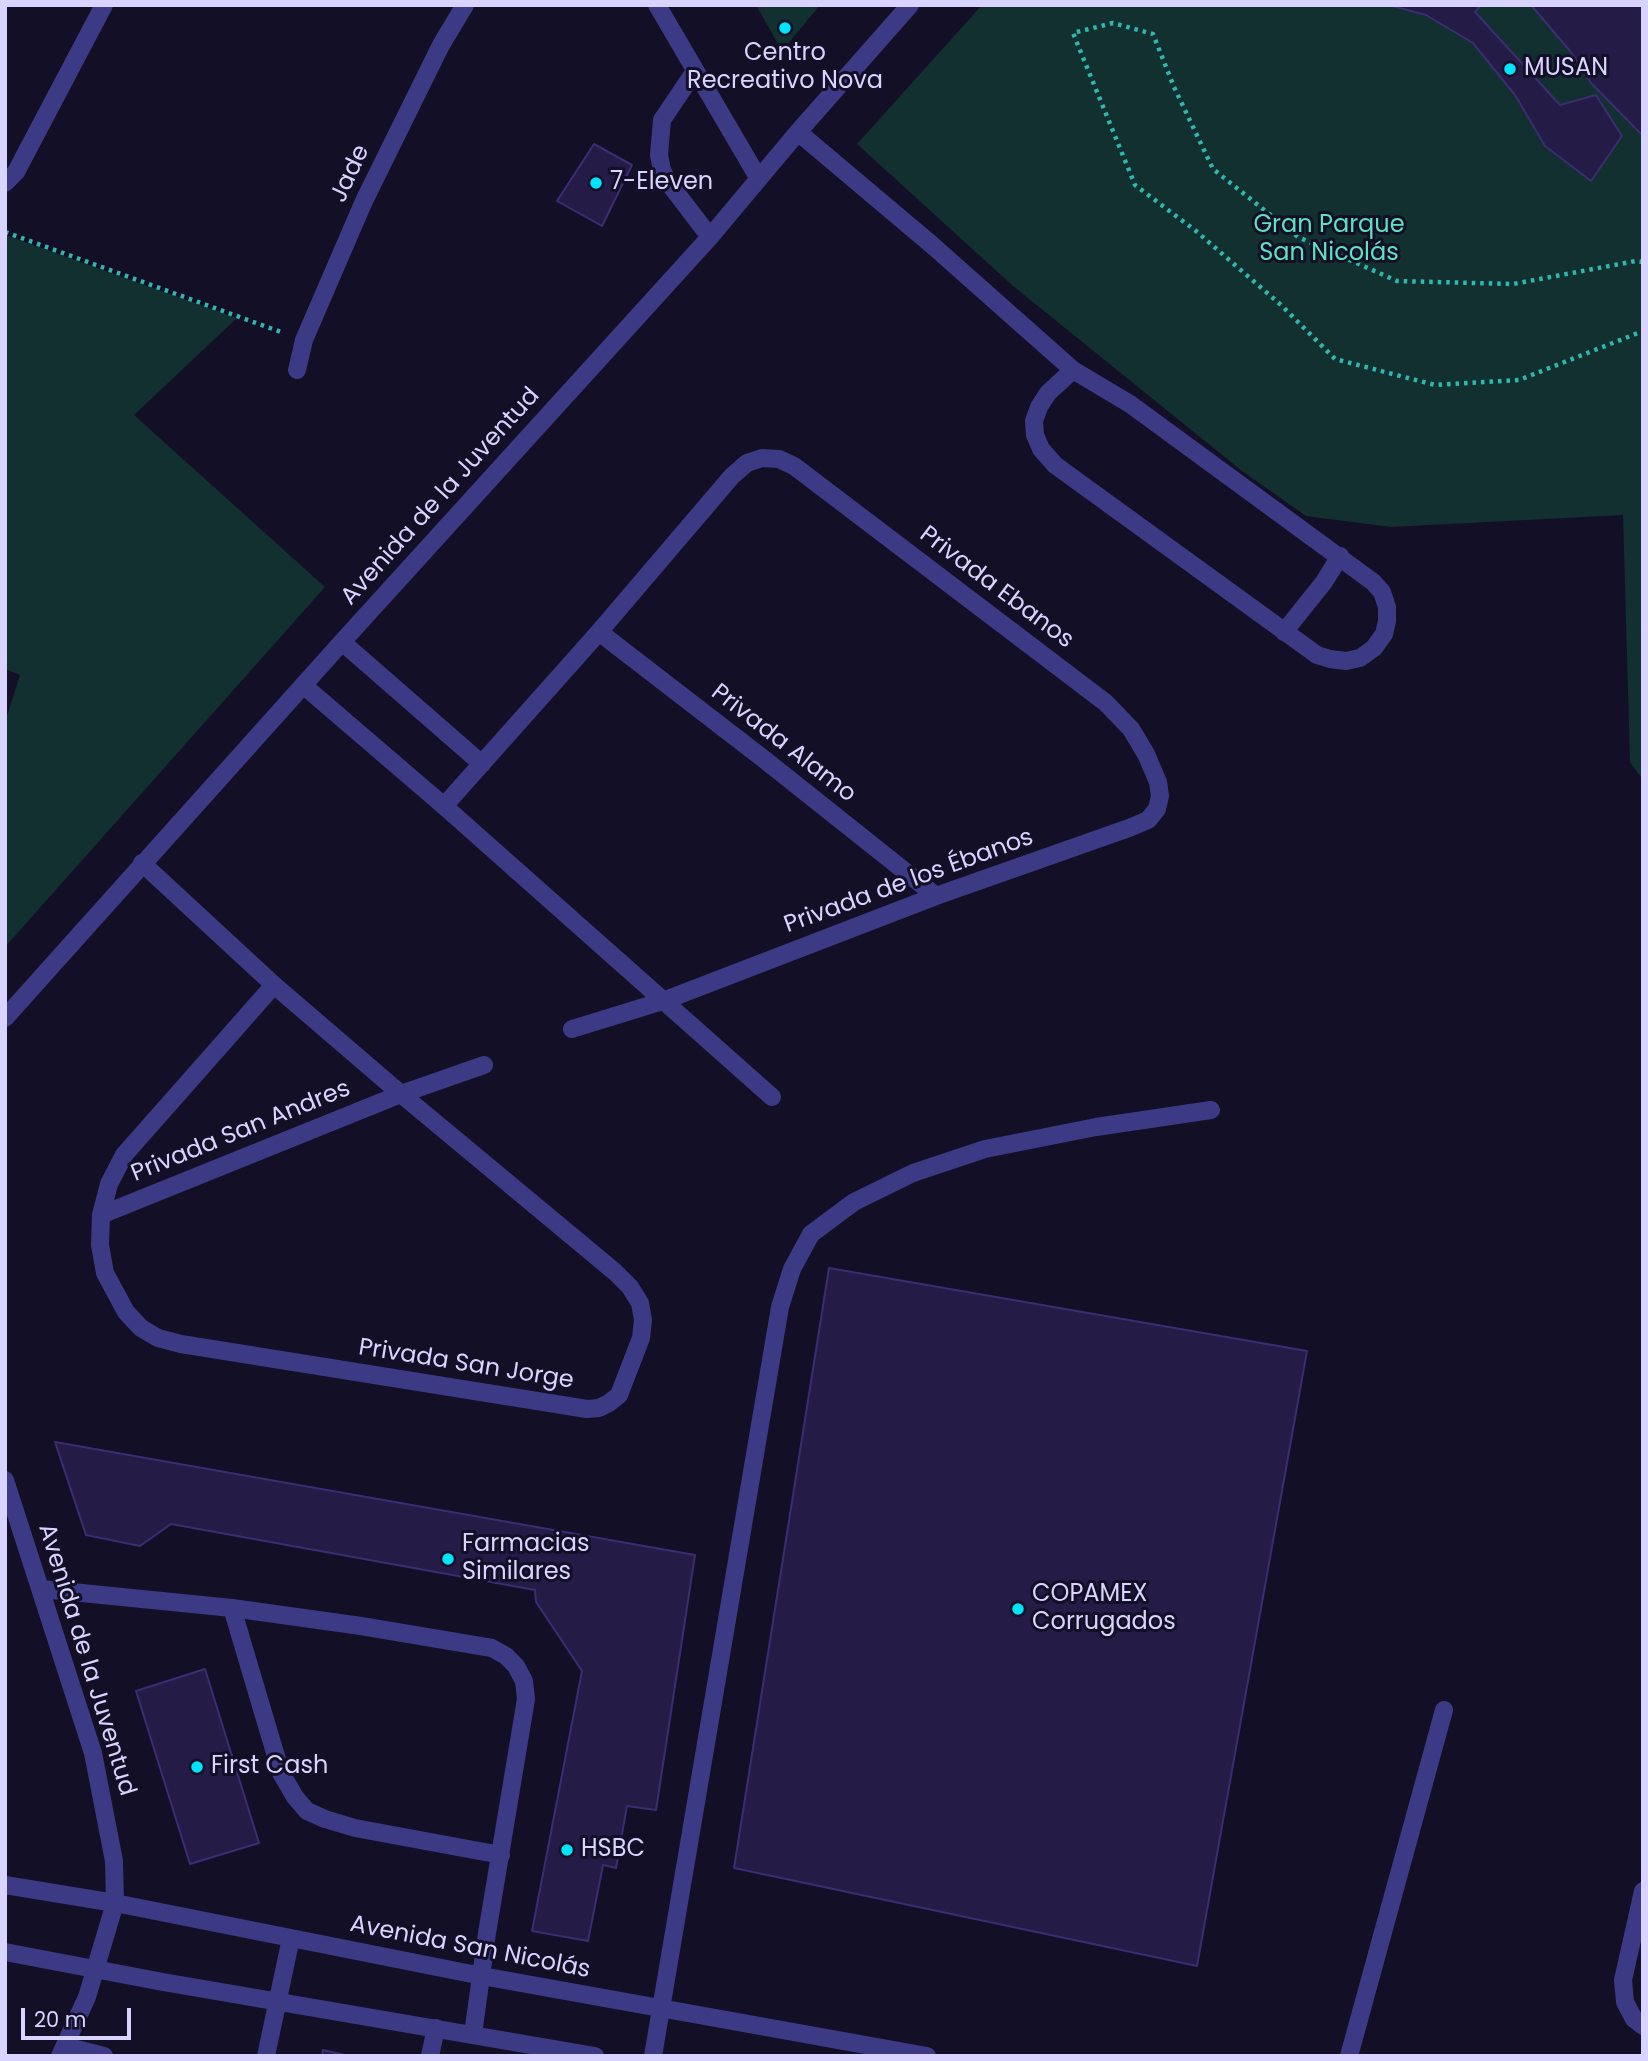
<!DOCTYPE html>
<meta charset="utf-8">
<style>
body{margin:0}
#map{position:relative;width:1648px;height:2061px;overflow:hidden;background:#130f26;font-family:Poppins,sans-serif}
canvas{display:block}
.frame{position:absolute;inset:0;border:7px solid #d9d4ff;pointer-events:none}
.scale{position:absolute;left:21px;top:2008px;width:110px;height:32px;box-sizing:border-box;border:4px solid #d9d4ff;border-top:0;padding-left:9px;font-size:21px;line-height:24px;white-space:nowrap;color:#d9d4ff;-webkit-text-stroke:5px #130f26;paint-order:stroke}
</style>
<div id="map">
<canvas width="1648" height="2061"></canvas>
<div class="frame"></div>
<div class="scale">20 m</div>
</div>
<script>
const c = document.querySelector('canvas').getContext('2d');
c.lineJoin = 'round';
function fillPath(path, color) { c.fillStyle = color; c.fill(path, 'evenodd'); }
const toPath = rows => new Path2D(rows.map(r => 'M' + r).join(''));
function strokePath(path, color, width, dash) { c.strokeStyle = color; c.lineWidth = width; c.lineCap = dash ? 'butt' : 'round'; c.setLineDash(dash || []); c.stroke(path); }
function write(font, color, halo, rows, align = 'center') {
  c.font = font + ' Poppins,sans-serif'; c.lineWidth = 6; c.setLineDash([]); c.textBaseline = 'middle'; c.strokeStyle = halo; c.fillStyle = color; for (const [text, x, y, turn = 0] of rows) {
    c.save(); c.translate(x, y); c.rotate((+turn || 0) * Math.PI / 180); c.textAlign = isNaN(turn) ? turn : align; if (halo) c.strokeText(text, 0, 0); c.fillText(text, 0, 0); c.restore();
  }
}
fillPath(toPath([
 [756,5,820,5,782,51],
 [982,5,1643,5,1643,780,1630,762,1623,515,1391,527,1306,516,1242,471,1013,286,857,144],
 [5,235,237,318,134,415,325,587,5,947,5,722,20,675,5,669]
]), '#12302f');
const building = toPath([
 [1389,5,1481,5,1475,12,1560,105,1596,95,1622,136,1591,181,1545,146,1515,95,1473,43,1426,15,1389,5],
 [1531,5,1643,5,1643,136,1591,83,1570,51,1531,5],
 [594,144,632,165,602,226,557,201,594,144],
 [829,1268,1307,1351,1197,1966,734,1868,829,1268],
 [55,1442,695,1555,656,1810,627,1806,616,1868,603,1865,588,1941,532,1931,582,1671,536,1602,535,1590,171,1524,140,1546,86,1535,55,1442],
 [205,1669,259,1843,190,1864,136,1691,205,1669],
 [323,2050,349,2056,322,2056,323,2050]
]);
fillPath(building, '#241b47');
strokePath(building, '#3b2d73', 2);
strokePath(toPath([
 [5,232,281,332],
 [1643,262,1636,261,1513,284,1397,281,1298,237,1213,169,1174,87,1153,34,1113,23,1073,33,1135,185,1196,231,1281,305,1335,359,1435,385,1519,380,1643,331]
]), '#2fb8b0', 4.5, [3.5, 5]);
strokePath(toPath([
 [657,5,759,179],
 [695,71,662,120,659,155,662,170,668,182,710,237],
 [798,132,932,245,1073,370,1130,404,1373,582,1382,592,1387,607,1387,621,1384,634,1374,648,1360,658,1346,661,1330,659,1317,655,1055,465,1041,449,1035,435,1034,421,1039,407,1048,393,1073,370],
 [5,183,16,172,104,5],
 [297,370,304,340,364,201,441,45,465,5],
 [599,632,765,760,936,896],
 [1284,632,1324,582,1340,556],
 [342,642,482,764],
 [303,685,444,806,772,1097],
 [444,806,599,632,732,476,747,463,762,458,779,459,794,466,1106,703,1131,729,1146,754,1158,782,1160,796,1157,809,1148,820,1129,828,936,896,663,1001,572,1029],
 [142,863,274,985,401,1094,615,1272,630,1287,640,1303,643,1320,641,1338,619,1395,609,1403,599,1408,587,1409,181,1344,158,1338,141,1328,126,1312,105,1273,100,1245,101,1215,109,1184,124,1155,274,985],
 [5,1018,342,642,710,237,798,132,910,5],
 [101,1215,401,1094,484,1065],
 [5,1480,93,1753,114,1861,115,1903,87,1997,60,2056],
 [42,1589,232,1608,361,1626,492,1648,506,1656,516,1666,524,1681,526,1699,487,1933,473,2034],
 [232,1608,281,1773,295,1797,307,1811,325,1819,355,1828,501,1855],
 [5,1885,115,1903,482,1976,927,2056],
 [1643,1891,1623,1980,1625,2002,1634,2019,1643,2026],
 [5,1952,163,1982,595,2056],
 [65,2046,104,2056],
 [266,2056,291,1938],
 [430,2056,436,2028],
 [653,2056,780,1307,792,1269,811,1234,854,1202,913,1173,985,1149,1096,1127,1211,1110],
 [1349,2056,1444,1710]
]), '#3d3a85', 18);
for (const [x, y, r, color] of [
 [785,28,7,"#00e5ff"],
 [1510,69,7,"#00e5ff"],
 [596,183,7,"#00e5ff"],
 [448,1559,7,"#00e5ff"],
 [1018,1609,7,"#00e5ff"],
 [197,1767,7,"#00e5ff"],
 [567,1850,7,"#00e5ff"]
]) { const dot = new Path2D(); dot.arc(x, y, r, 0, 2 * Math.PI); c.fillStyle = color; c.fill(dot); strokePath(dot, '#130f26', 2.5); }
write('24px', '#d9d4ff', '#130f26', [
 ["Centro",785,54,"center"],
 ["Recreativo Nova",785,82,"center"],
 ["MUSAN",1524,69],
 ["7-Eleven",610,183],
 ["Farmacias",462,1545],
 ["Similares",462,1573],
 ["COPAMEX",1032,1595],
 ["Corrugados",1032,1623],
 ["First Cash",211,1767],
 ["HSBC",581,1850]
], 'left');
write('24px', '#d9d4ff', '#130f26', [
 ["Jade",351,174,-65],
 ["Avenida de la Juventud",441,497,-48],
 ["Privada Ebanos",996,588,37],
 ["Privada Alamo",783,744,38],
 ["Privada de los Ébanos",909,882,-20],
 ["Privada San Andres",241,1132,-22],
 ["Privada San Jorge",466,1365,9],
 ["Avenida de la Juventud",86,1660,73],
 ["Avenida San Nicolás",470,1948,11]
]);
write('24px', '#5fe0c0', '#130f26', [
 ["Gran Parque",1329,226],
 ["San Nicolás",1329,254]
]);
</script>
